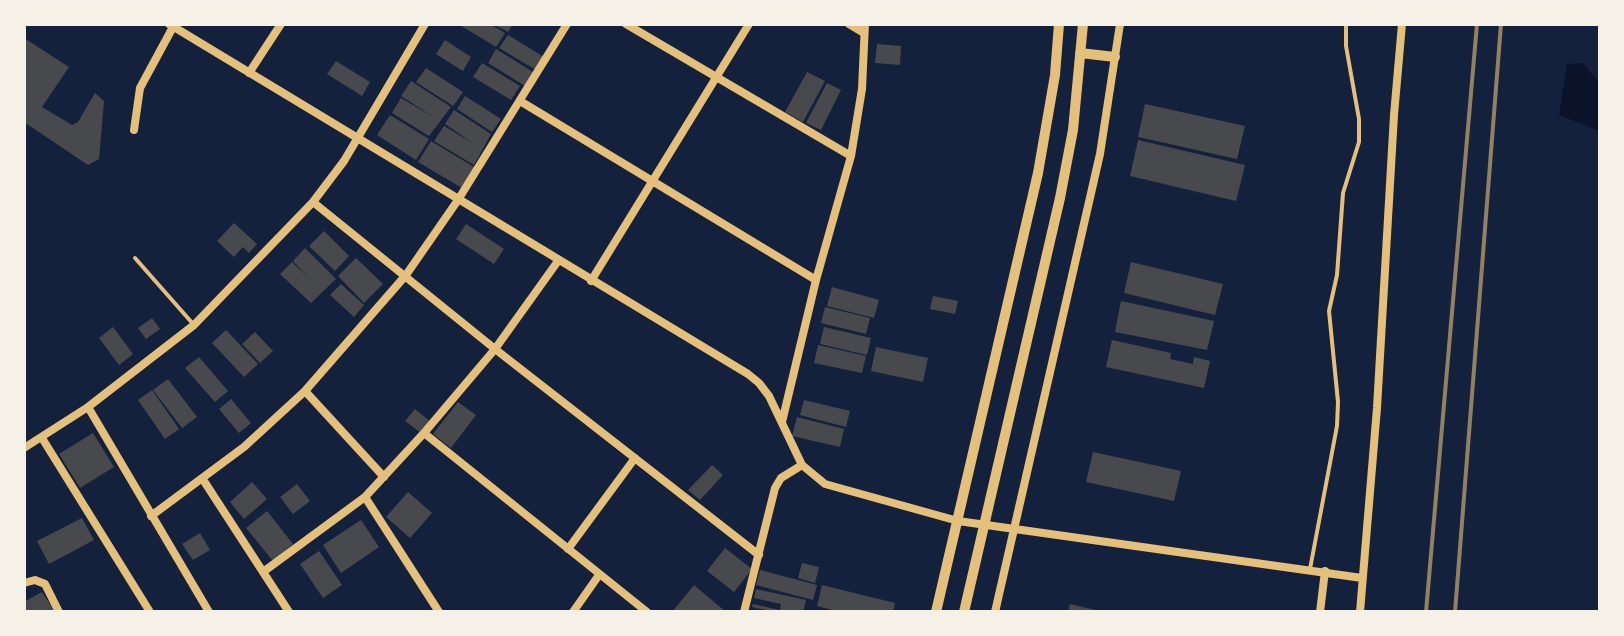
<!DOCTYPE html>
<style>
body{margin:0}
#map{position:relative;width:1624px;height:636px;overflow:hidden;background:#14213d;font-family:"Nunito Sans",sans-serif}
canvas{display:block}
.frame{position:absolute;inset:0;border:26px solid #f6f1e7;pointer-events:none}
</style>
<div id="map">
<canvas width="1624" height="636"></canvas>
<div class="frame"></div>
</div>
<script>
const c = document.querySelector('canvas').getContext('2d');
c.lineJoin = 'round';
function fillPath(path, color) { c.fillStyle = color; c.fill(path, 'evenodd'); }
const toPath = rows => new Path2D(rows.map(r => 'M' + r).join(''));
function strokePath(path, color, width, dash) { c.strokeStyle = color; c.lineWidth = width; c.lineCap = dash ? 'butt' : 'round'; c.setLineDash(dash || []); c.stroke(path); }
fillPath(toPath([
 [1583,63,1600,83,1600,131,1559,115,1567,64]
]), '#0b132b');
fillPath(toPath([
 [458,24,490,24,505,33,496,47],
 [493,24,513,24,508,32],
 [508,35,544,57,536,70,499,48],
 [24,38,69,67,42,107,72,125,78,122,95,93,104,101,99,159,88,165,24,122],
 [445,40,471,57,463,71,436,54],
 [877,44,901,46,900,65,875,63],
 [496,49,533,72,525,86,488,63],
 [336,61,370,82,362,96,327,74],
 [482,63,520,86,511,100,473,77],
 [426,68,463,92,453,106,416,82],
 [807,72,825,81,803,122,785,112],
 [411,81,451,107,429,136,392,113,401,98,435,118,401,96],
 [827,83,841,90,821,130,806,123],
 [465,96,501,119,492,132,457,109],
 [1145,104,1245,126,1237,159,1138,137],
 [454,110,491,134,474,165,434,141,444,126,474,144,445,124],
 [390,115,429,139,416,160,377,135],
 [1138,140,1245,165,1236,201,1130,176],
 [431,141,474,167,462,188,418,162],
 [234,223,257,244,249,253,243,247,234,257,217,241],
 [466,224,504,249,494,264,456,239],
 [324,231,349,256,335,271,309,246],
 [305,248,336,279,311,303,280,274,292,262,309,278,293,261],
 [356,258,383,284,364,303,338,276],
 [1131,262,1223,284,1215,315,1124,293],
 [341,284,364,305,354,317,330,295],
 [832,287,879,300,874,318,827,306],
 [933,296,958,301,955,314,930,309],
 [1121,301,1214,321,1207,350,1115,332],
 [825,307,870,318,866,334,821,323],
 [152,318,160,329,146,339,138,328],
 [113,327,133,354,119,365,99,338],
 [824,327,871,338,867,355,820,344],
 [226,330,258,364,244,377,212,343],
 [255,332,273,351,260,363,242,344],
 [1112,340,1171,353,1170,359,1193,364,1194,357,1210,361,1204,388,1106,367],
 [818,345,866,356,862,373,814,363],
 [876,347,928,358,923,382,871,371],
 [199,357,228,391,215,402,185,368],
 [168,379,197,417,182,428,153,390],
 [152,390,179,429,165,439,138,400],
 [231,399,251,423,239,433,219,409],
 [804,400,850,411,846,427,800,415],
 [458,402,476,415,451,448,433,434],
 [415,409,431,422,421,433,405,421],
 [797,417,844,429,840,447,792,436],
 [93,433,114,467,80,488,59,454],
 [1093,452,1181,471,1174,501,1086,482],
 [712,465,723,475,700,500,688,490],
 [252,482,267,499,244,519,230,502],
 [297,484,310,501,293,514,280,497],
 [408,492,432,513,410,538,386,517],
 [267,511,293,544,273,561,246,528],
 [82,518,94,540,49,564,37,541],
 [361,520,379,547,341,573,323,545],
 [200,533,210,550,193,560,182,544],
 [725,548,752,569,734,592,707,571],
 [319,551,342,585,323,598,300,564],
 [802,563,819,567,815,583,798,578],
 [760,570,817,585,813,600,756,585],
 [694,585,726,612,672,612],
 [822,585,895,603,893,612,840,612,817,606],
 [756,589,806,600,803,612,774,612,752,607,753,604,780,610,781,604,754,598],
 [42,592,55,612,24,612,24,602],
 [1070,604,1099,611,1099,612,1068,612]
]), '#48494c');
strokePath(toPath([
 [135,258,194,325],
 [1310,569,1337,426,1338,402,1329,311,1337,275,1343,193,1359,142,1359,119,1346,46,1346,24]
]), '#e5c07b', 4);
strokePath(toPath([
 [169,24,748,374,759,383,769,396,802,465,825,484,958,521,1362,578],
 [626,24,851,156],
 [849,24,864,33],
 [249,73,281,24],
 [520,101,816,280],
 [134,130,140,88,173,27],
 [313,202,495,349,759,555],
 [591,281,749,24],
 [305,391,384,477],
 [88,407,209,612],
 [782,422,816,280,851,156,862,89,865,24],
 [424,433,647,612],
 [42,438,150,612],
 [24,448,88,407,194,325,313,202,344,161,425,24],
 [202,478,289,612],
 [365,497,439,612],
 [151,516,244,447,305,391,406,275,458,200,567,24],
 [568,549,635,458],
 [263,572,365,497,424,433,495,349,558,261],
 [24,583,35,580,45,584,59,612],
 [573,612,599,575],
 [744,612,775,488,781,478,802,465],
 [995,612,1100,154,1120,24],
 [1320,612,1325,571],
 [1360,612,1377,408,1394,115,1402,24]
]), '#e5c07b', 8);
strokePath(toPath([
 [1080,53,1115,57],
 [936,612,1038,173,1055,75,1059,24],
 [964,612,1060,198,1073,130,1083,24]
]), '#e5c07b', 10);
strokePath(toPath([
 [1426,612,1477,24],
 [1455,612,1501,24]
]), '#918062', 4);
</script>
